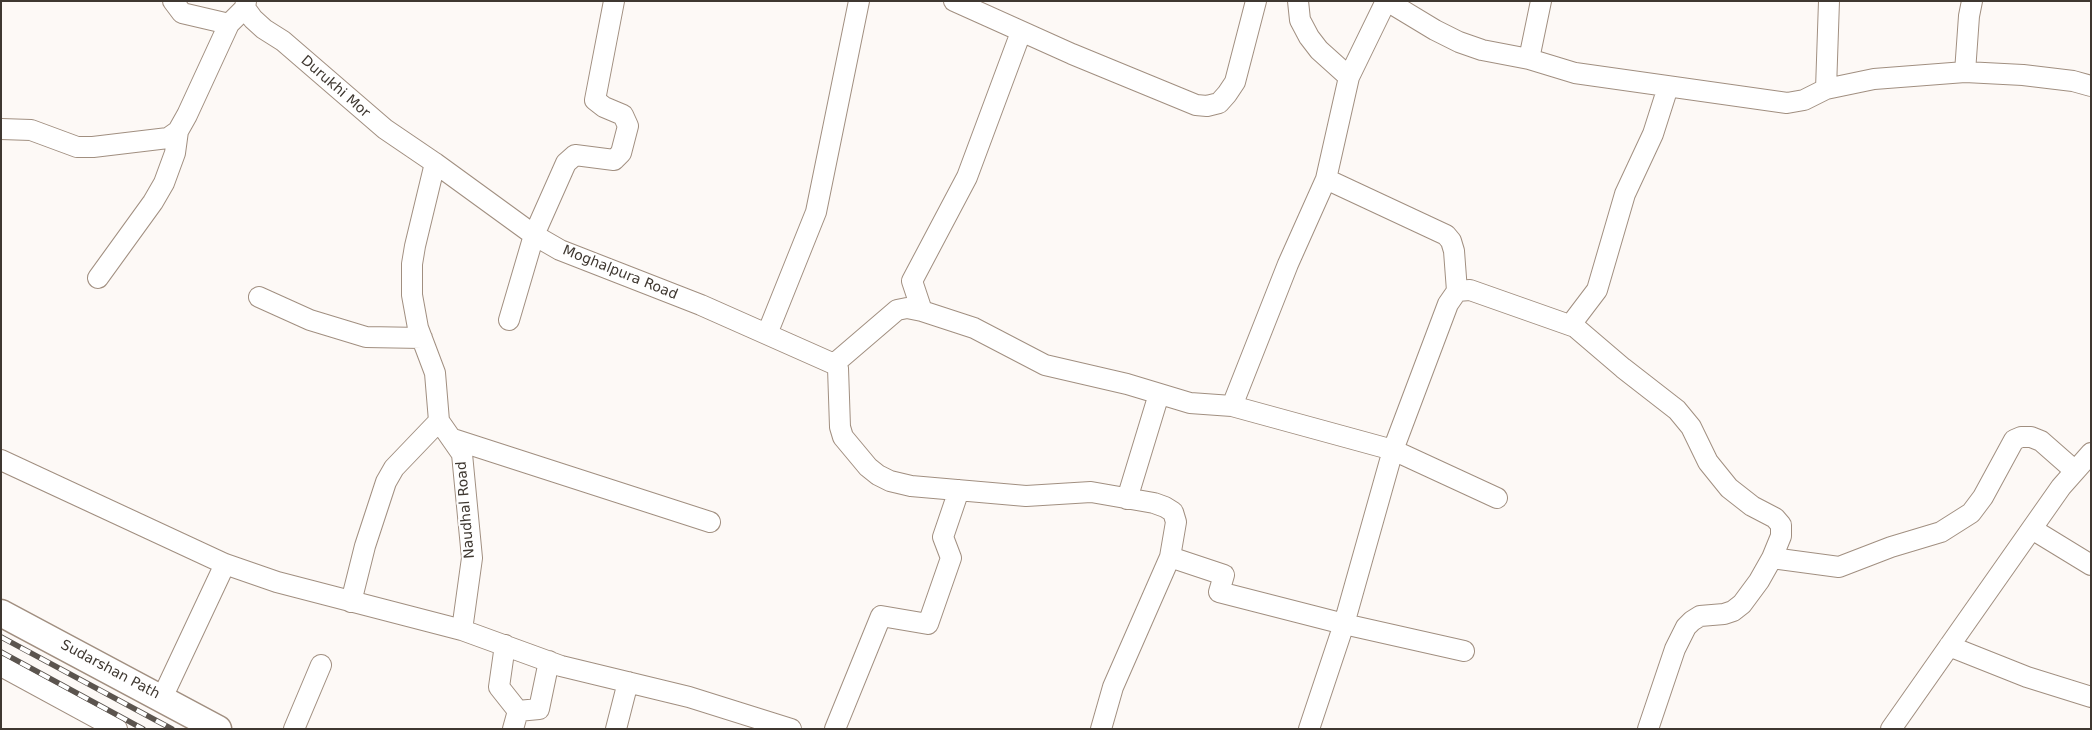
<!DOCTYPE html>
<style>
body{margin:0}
#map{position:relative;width:2092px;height:730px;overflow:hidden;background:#fdf9f6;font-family:"DejaVu Sans",sans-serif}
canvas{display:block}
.frame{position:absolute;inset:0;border:2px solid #3f3831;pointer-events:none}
</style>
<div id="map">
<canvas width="2092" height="730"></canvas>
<div class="frame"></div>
</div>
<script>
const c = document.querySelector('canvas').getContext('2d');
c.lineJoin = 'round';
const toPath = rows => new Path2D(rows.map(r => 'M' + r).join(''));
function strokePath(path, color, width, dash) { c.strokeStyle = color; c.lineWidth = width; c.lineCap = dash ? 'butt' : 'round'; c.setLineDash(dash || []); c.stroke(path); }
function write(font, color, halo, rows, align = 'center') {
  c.font = font + ' "DejaVu Sans",sans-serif'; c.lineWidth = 4; c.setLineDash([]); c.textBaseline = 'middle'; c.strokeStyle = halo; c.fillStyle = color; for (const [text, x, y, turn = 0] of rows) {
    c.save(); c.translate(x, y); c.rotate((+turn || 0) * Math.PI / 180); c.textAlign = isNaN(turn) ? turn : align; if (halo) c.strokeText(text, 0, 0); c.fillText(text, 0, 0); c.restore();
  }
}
const minor = toPath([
 [173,1,182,13,229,24],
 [246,1,245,8,253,19,264,29,283,41,385,129,435,163,534,235,560,250,701,305,834,364,838,368,840,427,843,437,868,467,878,475,890,481,911,486,1026,496,1091,492,1154,503,1165,507,1173,512,1176,522,1170,557,1113,687,1101,729],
 [954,1,1072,54,1196,105,1207,106,1219,103,1227,94,1235,82,1256,1],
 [1298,1,1300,20,1309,37,1319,50,1349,77,1386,1],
 [1387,1,1435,30,1459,42,1482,50,1529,59,1575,73,1787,103,1804,100,1826,89,1874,79,1965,72,2023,75,2073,81,2091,86],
 [1529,59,1541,1],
 [1965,72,1969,16,1972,1],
 [1349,77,1326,179,1288,264,1232,406,1393,450,1448,304,1457,291,1470,290,1575,327],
 [1668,87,1653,134,1625,194,1597,290,1575,319,1575,327,1623,368,1677,410,1691,427,1708,462,1729,488,1752,506,1775,518,1781,525,1781,536,1772,558],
 [1826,89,1829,1],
 [1,129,31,130,77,147,93,147,168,138,178,131,187,115,229,24,245,8],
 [435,163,415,246,412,264,412,295,418,328,435,373,439,421,462,454,472,558,462,630],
 [1326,179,1446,235,1451,241,1454,251,1457,291],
 [98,278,153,202,164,183,175,153,178,131],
 [259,297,310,320,366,337,422,338],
 [922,311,912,281,967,177,1021,32],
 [509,320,534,235,566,163,575,155,614,160,621,153,628,126,623,115,604,107,595,100,614,1],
 [767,334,816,212,859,1],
 [834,364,897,310,907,308,922,311,974,328,1045,365,1127,384,1190,403,1232,406],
 [453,439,710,522],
 [1,460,225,564,277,582,462,630,561,666,689,697,791,729],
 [1127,499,1159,394],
 [2032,529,2091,565],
 [1170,557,1224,575,1219,592,1344,624,1464,651],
 [351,602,365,546,386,482,394,468,439,421],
 [505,645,499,687,518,711],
 [1949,646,2027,677,2091,697],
 [1,666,117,729],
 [162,698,225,564],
 [294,729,321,665],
 [513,729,518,711,539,709,549,661],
 [616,729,628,682],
 [835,729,881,616,928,624,951,558,943,537,959,490],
 [1309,729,1344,624,1393,450,1497,498],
 [1648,729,1675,649,1686,627,1692,621,1700,616,1724,614,1733,611,1742,604,1759,581,1772,558,1839,567,1891,547,1941,532,1971,513,1983,497,2014,440,2021,437,2031,437,2041,441,2074,470],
 [1891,729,2061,487,2091,453]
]);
const major = toPath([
 [1,613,218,729]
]);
strokePath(minor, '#a18f80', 22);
strokePath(major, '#a18f80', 29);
strokePath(minor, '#fff', 20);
strokePath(major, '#fff', 26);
const rail = toPath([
 [1,637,172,729],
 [1,652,143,729]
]);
strokePath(rail, '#5b544e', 5.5);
strokePath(rail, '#fff', 4, [11]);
write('14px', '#3f3831', '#fff', [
 ["Durukhi Mor",335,87,41],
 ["Moghalpura Road",620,273,22],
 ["Naudhal Road",466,510,-95],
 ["Sudarshan Path",110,670,28]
]);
</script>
